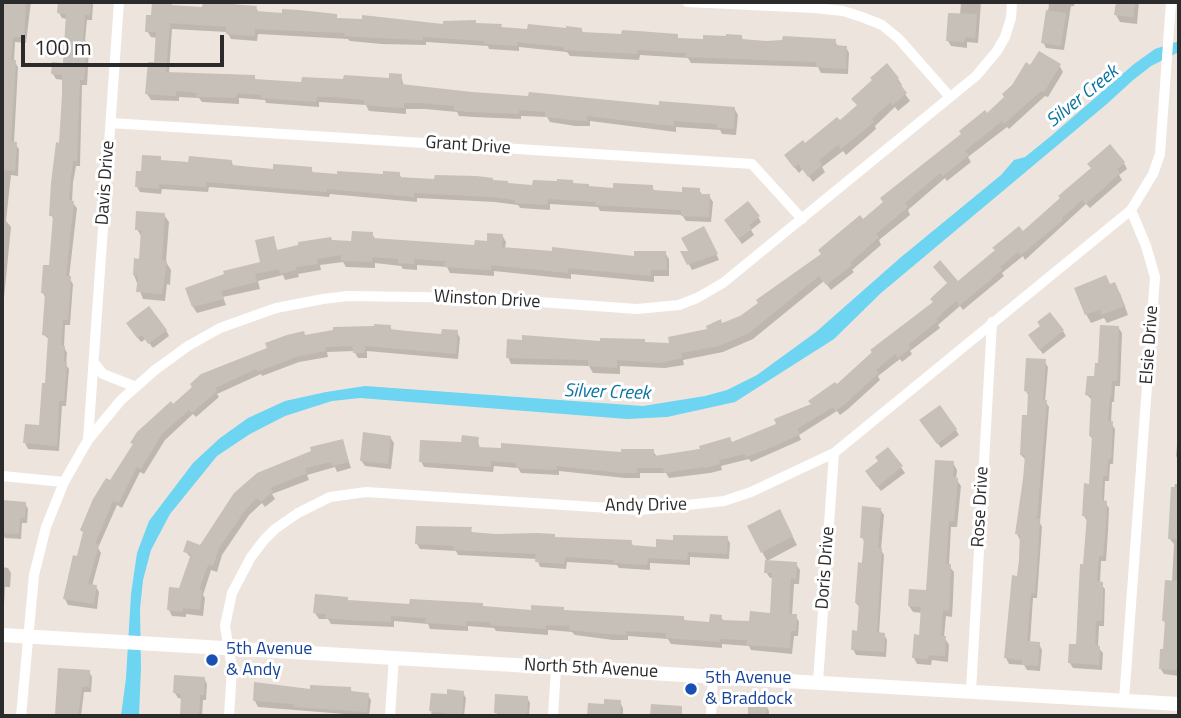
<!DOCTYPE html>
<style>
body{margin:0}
#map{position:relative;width:1181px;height:718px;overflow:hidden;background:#ede5dd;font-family:"Titillium Web",sans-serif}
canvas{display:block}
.frame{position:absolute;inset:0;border:4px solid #2b2b2b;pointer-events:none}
.scale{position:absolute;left:21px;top:35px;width:203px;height:32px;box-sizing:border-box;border:4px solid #2b2b2b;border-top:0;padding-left:9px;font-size:21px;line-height:24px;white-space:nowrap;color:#2b2b2b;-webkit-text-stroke:5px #fff;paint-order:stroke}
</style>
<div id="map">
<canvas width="1181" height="718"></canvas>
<div class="frame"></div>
<div class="scale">100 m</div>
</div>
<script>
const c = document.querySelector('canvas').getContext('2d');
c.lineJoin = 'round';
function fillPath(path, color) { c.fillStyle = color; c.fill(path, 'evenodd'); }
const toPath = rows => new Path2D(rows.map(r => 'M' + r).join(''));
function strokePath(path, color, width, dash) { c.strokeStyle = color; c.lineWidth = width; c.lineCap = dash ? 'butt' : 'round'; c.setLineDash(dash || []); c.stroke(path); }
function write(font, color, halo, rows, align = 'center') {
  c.font = font + ' "Titillium Web",sans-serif'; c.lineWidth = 6; c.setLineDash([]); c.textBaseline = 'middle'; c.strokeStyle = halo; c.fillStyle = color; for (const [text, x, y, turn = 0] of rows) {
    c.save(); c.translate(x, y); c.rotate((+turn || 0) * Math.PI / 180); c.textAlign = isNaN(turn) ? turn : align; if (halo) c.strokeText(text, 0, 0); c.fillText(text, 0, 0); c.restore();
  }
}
fillPath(toPath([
 [1179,41,1179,52,1151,66,1132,81,1108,103,881,293,834,339,735,402,667,417,627,419,360,398,332,401,285,416,250,434,217,456,170,514,151,550,143,580,140,609,141,668,139,716,121,716,126,678,131,594,137,553,149,521,193,463,220,438,248,418,285,401,326,392,365,386,643,406,705,396,727,390,757,375,816,332,900,258,1001,175,1014,160,1025,157,1051,136,1134,64,1155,49]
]), '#6dd4f1');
fillPath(toPath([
 [2,2,31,2,26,43,15,42,14,61,18,67,14,143,19,149,18,176,11,175,6,221,11,227,4,298,2,298],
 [60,2,92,2,93,4,92,20,87,20,85,41,89,48,87,85,82,85,80,166,76,166,73,183,72,202,77,208,69,278,73,284,70,325,65,325,64,347,67,353,66,365,69,369,66,406,62,406,59,451,28,449,25,443,41,427,50,340,44,335,46,299,43,293,51,267,54,220,51,215,61,144,64,80,56,79,53,74,64,65,68,19,62,18,59,13],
 [154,2,170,2,173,7,204,8,256,8,259,13,336,16,338,20,445,26,476,24,501,26,502,29,581,29,584,34,677,36,679,39,704,41,741,36,744,41,835,41,838,47,846,47,849,53,848,74,821,73,818,67,691,63,688,58,640,55,639,60,570,56,567,52,519,47,519,51,489,49,488,46,426,42,426,45,381,44,350,41,348,39,258,34,257,41,231,39,227,32,172,29,169,74,254,77,257,81,303,84,390,80,401,76,404,86,472,94,660,107,734,108,738,115,736,135,722,134,720,130,676,127,676,132,590,121,590,126,575,126,550,122,547,117,521,116,521,119,474,117,459,116,457,112,425,109,406,109,406,114,369,111,366,105,319,102,319,107,266,103,265,100,239,98,239,104,202,102,199,98,179,97,179,101,151,100,147,94,155,64,157,38,151,37,147,31,153,17],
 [961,2,981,2,978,43,967,42,967,48,951,46,948,41,960,15],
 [1047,2,1075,2,1074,6,1071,6,1064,50,1046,48,1043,42,1049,5],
 [1118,2,1139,2,1137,24,1120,22,1116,15],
 [1059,65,1063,72,1048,97,1045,96,1009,129,1007,127,968,157,971,162,947,181,945,178,908,210,910,215,879,240,881,245,852,270,854,272,831,290,824,281,753,339,723,352,683,360,684,365,665,368,620,366,620,374,593,373,589,366,511,364,508,357,646,344,671,345,741,318,823,255,987,115,1006,98,1031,67],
 [898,79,902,85,900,87,910,101,898,111,895,107,875,126,876,129,846,155,843,151,822,167,825,172,813,182,803,169,799,173,790,162,804,145,839,123,858,107,854,99],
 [160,158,163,162,190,164,231,161,234,167,274,171,311,169,314,174,385,176,399,173,402,179,494,182,508,185,574,185,614,190,652,187,655,192,683,194,699,190,703,196,709,196,713,202,711,222,686,221,682,215,600,211,598,207,550,204,550,210,520,208,518,205,495,202,417,198,417,202,330,194,329,197,209,187,208,192,162,189,161,194,140,192,137,187,143,173],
 [1124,163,1127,169,1119,175,1122,180,1090,208,1086,204,1025,260,1023,256,1002,273,1004,276,963,310,960,306,938,325,940,328,910,351,912,354,902,362,900,359,878,376,880,380,848,409,840,415,837,411,799,435,801,440,751,462,749,459,721,466,722,470,710,473,669,478,666,473,640,473,640,478,625,478,559,471,559,475,521,473,518,468,494,466,493,472,424,467,421,461,477,438,480,449,623,454,653,451,657,457,732,443,779,425,813,405,958,283,1022,234],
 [164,215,169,222,166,262,171,270,170,285,167,284,165,301,143,299,134,275,140,260,142,238,137,229],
 [758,217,761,222,751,230,754,235,742,244,729,226],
 [372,234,376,240,476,247,502,235,506,242,505,249,636,257,665,253,669,259,669,276,654,276,654,282,571,274,571,279,494,271,494,276,450,273,447,267,417,265,417,270,403,269,401,266,375,263,375,268,346,267,343,262,320,265,321,270,298,274,299,277,285,280,283,275,258,281,260,289,223,297,226,305,197,313,193,307,262,264,273,238,278,252,332,242,353,243],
 [707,234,719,260,692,270,683,253,690,253],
 [1111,286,1120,293,1128,315,1107,323,1104,318,1091,323,1086,314],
 [390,326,392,331,443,335,457,332,460,338,458,359,367,351,367,358,358,358,354,351,327,352,328,357,299,362,262,376,261,374,217,394,219,397,196,417,193,414,165,440,144,474,140,472,122,508,117,505,98,548,101,553,92,586,96,587,99,592,97,609,68,605,65,599,84,535,82,530,111,482,173,406,305,337],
 [1118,327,1122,333,1120,386,1115,386,1114,402,1112,402,1111,423,1115,429,1113,464,1110,464,1109,481,1105,481,1104,502,1109,508,1108,532,1106,561,1101,561,1100,583,1105,589,1104,626,1099,626,1098,647,1103,653,1102,670,1073,668,1070,663,1078,646,1087,521,1084,516,1091,486,1094,441,1090,436,1093,401,1087,395],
 [131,329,166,330,169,336,153,348,146,339,141,342],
 [1063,331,1066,336,1043,354,1033,341],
 [1044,361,1048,367,1045,401,1049,407,1040,523,1042,527,1037,598,1033,598,1030,643,1039,644,1042,650,1040,671,1027,670,1024,665,1009,664,1006,658,1019,578,1020,540,1017,534,1026,460,1021,455,1029,417,1029,397,1026,391],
 [1179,422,1179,461,1176,456],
 [2,425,4,430,3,451,2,451],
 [925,426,956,430,959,435,941,448],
 [390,437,394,443,391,469,365,466,361,460],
 [342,441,351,468,337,472,335,467,307,475,309,480,272,494,275,499,265,507,262,503,249,515,222,555,217,572,211,570,203,595,205,598,203,616,186,614,186,617,172,616,169,610,181,590,191,558,185,551,201,547,235,494],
 [888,449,905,473,881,491,870,477],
 [953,463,957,470,956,479,961,486,957,527,951,527,949,566,954,572,953,600,952,617,946,616,944,637,949,645,948,662,932,660,931,665,917,664,914,658,921,636,922,613,913,612,909,606,927,592],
 [1175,484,1179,484,1179,676,1164,674,1160,668,1165,651,1166,625,1164,621,1172,582,1174,544,1169,538],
 [25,503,28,509,27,523,22,523,21,539,5,538,2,533,2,506],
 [880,509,884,515,881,550,884,555,879,634,884,634,887,640,886,657,856,655,853,649,859,633,860,608,856,603,865,543,862,537],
 [784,520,797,545,767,561,749,527],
 [470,529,473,534,554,536,556,539,631,542,634,547,657,549,674,542,727,538,730,543,729,559,690,557,690,565,650,563,650,570,619,568,617,565,567,562,566,569,540,567,537,559,458,555,456,551,420,549,417,544],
 [796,564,800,570,799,584,794,584,792,616,796,616,799,622,798,636,794,636,792,654,751,650,749,646,722,644,722,648,671,644,668,639,628,636,628,640,613,640,575,635,572,632,548,630,548,635,496,631,494,628,468,626,468,631,430,629,428,624,394,621,394,627,331,624,328,619,319,619,315,613,348,601,411,606,482,605,484,608,532,612,563,609,565,612,683,618,686,622,711,624,721,617,724,622,751,623,771,615,774,578,770,578,766,572],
 [2,567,8,568,11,573,10,587,5,587,4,605,2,605],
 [89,671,92,677,91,692,84,692,81,716,59,716,57,713],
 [204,678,207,684,206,700,203,700,202,716,182,716,183,699,178,698,175,693],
 [350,689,353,693,367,694,371,700,369,716,258,707,255,701,312,691],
 [463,693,466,698,464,716,431,716,433,695,448,696],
 [527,697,530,703,529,716,498,716,496,712],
 [620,702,623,708,623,716,589,716,590,705,606,706],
 [750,704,766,705,769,711,769,716,749,716]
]), '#0003');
fillPath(toPath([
 [2,2,26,2,24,37,13,37,11,60,16,60,11,141,17,142,15,171,2,170],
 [58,2,91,2,90,15,85,15,83,40,87,41,84,80,80,80,77,161,73,161,71,176,69,200,74,201,66,276,71,276,68,320,63,320,61,345,65,346,64,362,67,362,64,401,59,401,57,446,23,443,25,424,39,425,42,383,45,383,48,336,42,335,45,294,41,293,43,265,49,265,53,216,49,216,51,183,56,142,59,143,62,95,62,75,51,74,52,62,63,63,66,14,57,13],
 [152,2,171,2,171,5,202,7,203,2,219,3,257,6,256,11,282,13,282,9,299,10,337,14,337,18,362,19,362,15,443,24,443,21,476,20,476,23,502,24,501,27,527,29,528,24,566,28,566,26,582,28,582,32,621,34,622,30,638,31,678,34,678,38,703,39,703,35,726,36,726,34,742,35,742,39,766,41,782,40,783,36,836,39,835,45,847,46,846,69,816,67,816,62,685,57,686,53,637,50,637,54,564,50,564,47,517,42,517,46,484,44,484,41,423,37,423,40,377,38,344,36,345,33,255,29,255,36,226,34,226,27,170,23,166,72,255,75,255,79,301,82,302,77,343,79,344,75,389,78,389,73,402,74,401,84,472,92,528,96,529,92,659,105,659,101,735,107,734,129,717,128,717,124,674,121,674,126,587,116,587,121,571,120,545,117,545,112,519,110,519,114,470,112,454,110,454,106,421,103,404,103,404,108,387,107,364,105,364,100,333,97,317,97,316,102,261,98,261,95,237,93,236,98,196,97,197,93,176,91,176,96,145,94,148,62,154,62,156,32,145,32,146,15,151,15],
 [1116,2,1135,2,1133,17,1114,15],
 [1046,10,1066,13,1061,46,1041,43],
 [948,13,977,14,975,38,965,37,964,42,946,41],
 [1039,51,1061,64,1044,92,1041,91,1004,124,1002,121,965,151,969,155,943,176,940,173,905,203,908,207,876,234,879,237,850,263,852,265,826,285,819,276,749,333,719,346,681,353,682,358,660,363,617,360,617,368,588,366,588,360,506,358,507,339,522,340,522,335,600,341,600,338,645,339,645,342,669,343,668,337,707,329,706,326,721,319,722,323,740,316,758,303,756,300,821,254,818,250,860,215,863,219,883,202,880,198,961,134,959,131,985,110,987,113,1004,97,1002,94,1012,85,1026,62,1030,65],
 [887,63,899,78,897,80,907,93,893,105,890,102,872,119,874,122,841,149,838,145,819,160,822,165,808,177,798,164,794,168,784,155,803,140,805,143,837,117,840,120,857,105,851,99,872,80,870,78],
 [1110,144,1125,162,1117,169,1120,173,1086,204,1082,200,1062,218,1063,220,1021,255,1018,252,1000,267,1002,270,959,306,956,301,936,319,938,321,908,345,911,348,898,358,895,354,876,370,879,373,845,404,835,411,833,407,797,429,800,434,775,446,746,457,745,454,719,460,720,464,705,468,704,467,664,473,663,468,637,468,637,473,621,473,557,466,556,470,516,468,516,463,491,461,491,467,419,462,420,440,461,442,462,435,479,437,478,447,501,448,501,443,621,452,621,449,654,449,654,456,700,449,699,446,730,437,732,442,776,424,774,419,811,404,808,401,835,382,837,384,872,352,870,350,933,302,930,299,947,283,933,267,940,260,958,281,995,250,992,248,1019,226,1023,231,1060,198,1058,196,1091,168,1087,164],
 [142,155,161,156,161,160,188,162,189,156,232,160,231,165,273,169,273,164,289,165,312,167,312,172,337,174,337,171,383,174,383,171,400,172,399,177,434,179,435,175,477,176,493,178,493,180,508,181,508,183,532,185,533,180,557,181,557,179,573,180,573,183,589,184,589,186,613,188,613,183,653,185,653,190,682,192,682,187,700,188,700,194,710,194,709,217,681,216,681,210,595,205,596,202,548,199,547,205,515,203,515,200,490,197,414,193,414,197,327,189,327,192,206,182,206,187,159,184,159,189,135,187,136,171,141,171],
 [748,201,760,216,749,225,752,229,738,239,724,220],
 [136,211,165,213,162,260,167,261,162,294,136,292,138,276,133,275,134,258,139,259,141,230,135,230],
 [704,226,718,254,687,265,680,251,688,251,681,238],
 [352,231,373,232,373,238,474,245,475,240,487,241,487,233,503,234,502,247,552,251,552,247,634,256,634,251,666,251,667,270,651,270,651,276,568,268,568,273,491,265,491,270,444,267,445,261,414,259,414,264,398,263,398,259,372,257,372,262,341,261,341,255,317,259,318,264,296,267,296,270,280,274,279,269,255,274,257,282,221,291,224,299,192,307,185,288,224,274,223,271,260,262,255,240,274,236,277,250,298,245,298,242,331,237,332,240,351,241],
 [1106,275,1110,284,1115,282,1125,306,1101,315,1101,309,1085,315,1074,288],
 [149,306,167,330,148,344,142,335,137,338,126,323],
 [1050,312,1064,330,1039,350,1028,335,1040,326,1037,322],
 [374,324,391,325,390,329,407,331,441,334,442,329,458,330,456,354,365,346,365,353,353,353,352,346,325,347,326,351,296,357,257,372,256,369,215,388,217,391,192,413,189,410,162,434,141,469,137,467,119,503,113,501,95,544,99,545,88,584,97,585,94,604,63,599,73,555,77,556,83,532,80,530,93,499,106,478,110,480,133,444,130,443,137,432,171,401,173,404,192,387,190,384,201,374,267,348,265,343,287,335,304,331,305,335,333,330,333,327,374,326],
 [1100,325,1119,326,1117,381,1112,381,1111,397,1110,397,1108,421,1113,421,1111,459,1108,459,1107,476,1103,476,1102,500,1107,501,1106,525,1103,556,1099,556,1097,581,1103,582,1103,605,1102,621,1096,621,1095,645,1100,646,1099,665,1068,663,1069,644,1076,644,1080,564,1083,564,1087,516,1082,516,1084,483,1089,484,1092,436,1089,436,1091,396,1085,395,1087,376,1094,376,1095,363,1098,363],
 [1026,358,1046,359,1043,400,1047,400,1037,519,1040,519,1038,552,1035,593,1031,593,1027,641,1040,642,1038,666,1022,665,1022,660,1004,658,1012,575,1017,576,1019,560,1020,535,1015,534,1023,479,1025,455,1020,455,1022,415,1027,415,1028,392,1024,391],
 [940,405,957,429,937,444,919,420],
 [363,432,391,436,388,464,360,461],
 [343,439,349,462,332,466,331,462,305,468,307,473,270,488,273,491,261,502,257,498,246,509,219,548,213,566,208,565,199,590,202,590,200,610,183,608,183,612,167,610,169,587,179,588,191,554,183,552,187,540,200,545,234,493,257,473,311,451,310,447],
 [888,447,903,466,877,487,865,471,878,461,875,457],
 [935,460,954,461,953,477,958,478,954,521,949,521,946,564,951,564,950,592,949,611,943,610,941,636,946,636,945,656,929,655,928,659,912,658,914,634,919,635,921,607,908,606,909,589,926,590],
 [1171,487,1179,487,1179,539,1168,539],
 [2,500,26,502,25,518,20,518,19,534,2,533],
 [862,506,881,508,878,548,882,548,877,632,885,633,884,652,851,650,852,630,857,631,859,603,855,603,858,562,862,563,864,538,860,538],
 [780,509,793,536,761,553,747,526],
 [416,526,472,527,471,532,496,534,537,533,555,534,555,537,632,540,631,545,656,547,656,539,673,540,673,535,728,536,727,554,688,552,687,560,648,558,647,565,614,563,614,560,565,557,564,564,535,562,536,554,453,550,454,546,415,544],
 [765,560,797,562,796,579,791,578,789,614,797,614,796,631,791,631,790,648,746,645,747,640,720,639,720,642,666,638,666,633,626,631,626,635,609,634,569,630,570,626,546,625,545,629,490,625,491,622,466,621,466,626,442,624,425,623,426,618,391,616,391,622,346,620,325,618,326,614,313,613,315,594,348,597,348,600,409,604,410,599,483,603,483,606,531,610,531,605,564,607,564,610,684,616,684,620,709,622,710,614,722,615,721,620,749,621,750,611,770,613,772,573,764,573],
 [1165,580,1179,581,1179,670,1159,669,1160,649,1163,649,1165,621,1162,621],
 [58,668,90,670,89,687,82,687,78,716,60,716,60,714,55,714],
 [174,675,205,677,204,695,200,695,199,716,180,716,181,694,173,693],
 [254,682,310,689,310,685,351,687,351,691,369,693,367,712,294,707,294,704,253,701],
 [447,689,464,691,462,715,429,711,431,693,447,694],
 [495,694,528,696,527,715,494,713],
 [604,699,621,700,620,716,587,716,588,703,604,704],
 [748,702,767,703,766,716,748,716],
 [651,704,682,706,682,716,650,716]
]), '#c6c0b8');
strokePath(toPath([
 [687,2,815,8,843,11,862,17,882,25,899,39,950,97],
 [111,123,752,164,802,219],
 [94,363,103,374,136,387],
 [88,440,119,2],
 [2,476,64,482],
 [818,682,834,453],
 [971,691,992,322],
 [1124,700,1155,277,1146,246,1131,210,1153,174,1160,154,1171,2],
 [21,716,34,575,46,527,64,482,88,440,121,400,155,370,188,346,220,328,276,308,323,299,348,296,483,298,637,309,679,305,697,298,723,283,976,76,997,51,1005,37,1011,18,1012,2],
 [229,716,232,668,225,626,232,593,251,557,264,540,275,529,298,513,330,497,366,492,640,510,724,501,751,492,834,453,1131,210],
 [390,716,394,657],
 [553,716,556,667],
 [711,716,713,676]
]), '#fff', 10);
strokePath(toPath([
 [2,635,1179,704]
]), '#fff', 14);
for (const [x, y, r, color] of [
 [212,660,7,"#1a4fb4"],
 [691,689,7,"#1a4fb4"]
]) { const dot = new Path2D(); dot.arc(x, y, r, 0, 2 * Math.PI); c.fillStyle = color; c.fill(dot); strokePath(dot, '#fff', 2.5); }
write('18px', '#2b2b2b', '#fff', [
 ["Grant Drive",468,146,4],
 ["Davis Drive",106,183,-86],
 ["Winston Drive",487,300,3],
 ["Elsie Drive",1150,345,-86],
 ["Andy Drive",646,506,-1],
 ["Rose Drive",981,507,-87],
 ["Doris Drive",826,568,-86],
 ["North 5th Avenue",591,669,3]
]);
write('18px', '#164399', '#fff', [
 ["5th Avenue",226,650],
 ["& Andy",226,671],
 ["5th Avenue",705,679],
 ["& Braddock",705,700]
], 'left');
write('italic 19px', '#0a739f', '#fff', [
 ["Silver Creek",1083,97,-39],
 ["Silver Creek",607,393,2]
]);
</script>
